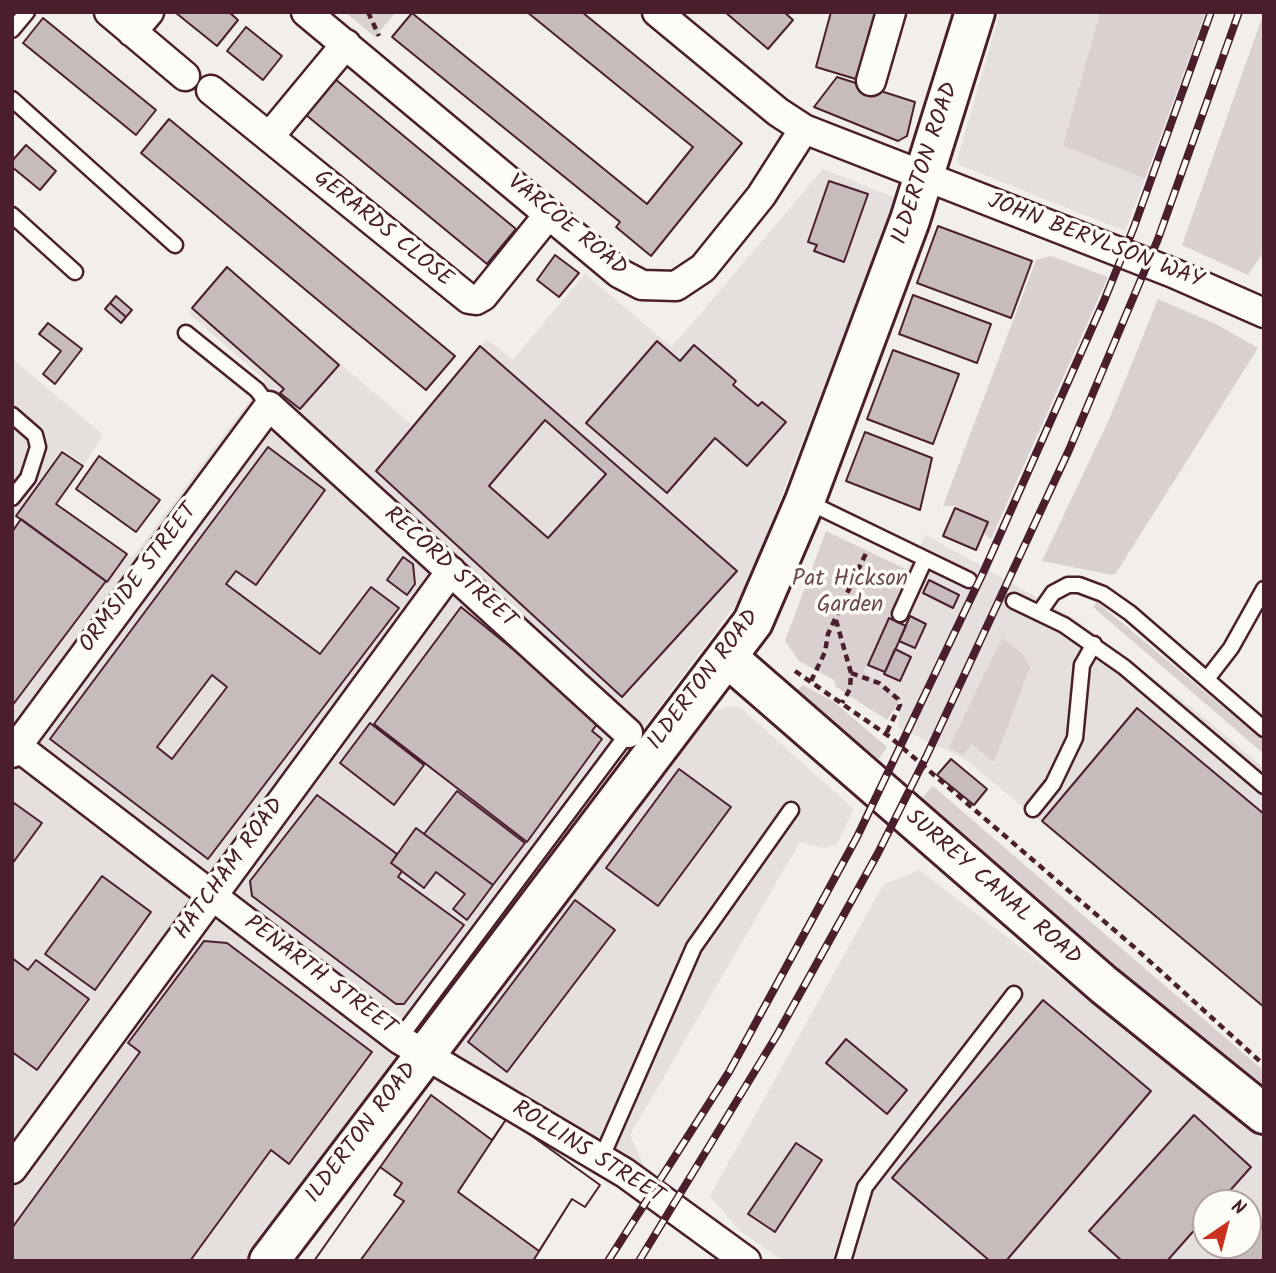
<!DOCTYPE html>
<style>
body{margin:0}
#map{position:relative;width:1276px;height:1273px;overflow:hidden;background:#f2efeb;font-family:Kalam,sans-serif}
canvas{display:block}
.frame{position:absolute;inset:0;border:14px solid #4a1f2b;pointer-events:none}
.north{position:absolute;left:1192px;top:1189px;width:70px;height:70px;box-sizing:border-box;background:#fdfcf7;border:2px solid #b5a4a5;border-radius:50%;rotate:35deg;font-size:19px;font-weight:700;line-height:28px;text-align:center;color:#4a1f2b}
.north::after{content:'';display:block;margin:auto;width:24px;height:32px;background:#c8321e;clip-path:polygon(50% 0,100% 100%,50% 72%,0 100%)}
</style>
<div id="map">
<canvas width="1276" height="1273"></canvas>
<div class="frame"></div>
<div class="north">N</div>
</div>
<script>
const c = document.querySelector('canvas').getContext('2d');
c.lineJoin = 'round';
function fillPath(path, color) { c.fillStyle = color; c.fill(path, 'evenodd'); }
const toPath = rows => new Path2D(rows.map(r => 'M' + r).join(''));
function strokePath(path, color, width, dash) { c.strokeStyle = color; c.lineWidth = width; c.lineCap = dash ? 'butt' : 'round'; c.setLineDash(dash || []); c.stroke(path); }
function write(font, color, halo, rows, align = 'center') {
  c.font = font + ' Kalam,sans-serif'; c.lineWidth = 7; c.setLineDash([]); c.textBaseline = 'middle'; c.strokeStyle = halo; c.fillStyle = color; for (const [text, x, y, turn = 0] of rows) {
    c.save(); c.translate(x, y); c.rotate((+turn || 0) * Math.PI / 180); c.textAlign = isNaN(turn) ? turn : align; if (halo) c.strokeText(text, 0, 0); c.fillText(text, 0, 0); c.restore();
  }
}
fillPath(toPath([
 [1000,12,1100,12,1063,144,1145,179,1125,231,960,165,957,161],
 [823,169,896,198,744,593,246,1261,12,1261,12,532,21,519,16,516,12,522,12,359,100,432,102,438,84,464,62,449,43,477,62,452,83,466,57,504,132,558,265,380,188,313,227,267,412,425,487,339,513,360,585,274,672,347],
 [926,535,1075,619,1195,710,1264,768,1264,1007,965,759,898,727,901,699,862,673,907,568],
 [730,706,742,709,854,809,837,844,824,848,800,842,630,1135,651,1182,439,1063,698,717],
 [919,870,1082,994,1264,1141,1264,1261,783,1261,739,1230,710,1196,883,885],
 [1206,1203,1248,1203,1248,1245,1206,1245]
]), '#e5dfdd');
fillPath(toPath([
 [345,12,396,12,375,37],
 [1100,12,1206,12,1145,179,1063,145],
 [1264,12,1264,251,1248,275,1182,245],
 [1051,256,1108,277,991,539,984,534,989,521,954,506,943,506,1036,260],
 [1158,299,1218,325,1258,348,1116,573,1112,575,1042,561,1111,415],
 [826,531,910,571,863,672,901,699,887,720,836,687,834,680,799,661,785,641],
 [1097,602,1264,741,1264,754,1093,607],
 [1002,638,1021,652,1030,667,994,762,972,744,963,755,949,748],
 [803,685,834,702,887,747,879,759,795,692],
 [933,786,1264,1071,1264,1096,921,799]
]), '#d9d0cf');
const building = toPath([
 [229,12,238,20,217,46,176,13,229,12],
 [527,12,582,12,742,143,651,256,616,227,620,222,392,37,412,13,647,204,693,147,527,12],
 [725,12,784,12,793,20,768,49,725,12],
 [831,12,878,12,859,80,816,67,831,12],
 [43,18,156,110,136,135,23,43,43,18],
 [246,27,282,56,263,80,227,51,246,27],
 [329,74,516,229,487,264,300,110,329,74],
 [837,77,915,102,907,136,898,141,814,107,837,77],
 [169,119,455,356,426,390,141,153,169,119],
 [26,145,56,171,40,190,12,167,12,161,26,145],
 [829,181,868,194,844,262,814,251,817,245,808,242,829,181],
 [938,226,1032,261,1011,318,917,283,938,226],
 [555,255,579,273,559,297,537,280,555,255],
 [227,267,339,365,300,409,280,393,284,389,192,308,227,267],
 [913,295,991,324,977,363,899,334,913,295],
 [116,296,132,310,126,317,110,303,116,296],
 [110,303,126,317,121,323,105,309,110,303],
 [48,323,82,349,55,384,43,374,61,351,39,334,48,323],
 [657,341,680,361,694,345,736,381,733,385,758,406,762,402,786,422,747,466,715,438,667,493,586,423,657,341],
 [480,346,737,571,622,697,376,471,480,346],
 [545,420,606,474,548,538,489,486,545,420],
 [893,350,959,374,933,444,867,419,893,350],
 [865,432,932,458,920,510,846,481,865,432],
 [268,447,325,490,256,585,236,571,226,584,320,654,371,587,399,608,208,859,50,739,268,447],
 [212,675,227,687,172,759,157,747,212,675],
 [62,452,83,466,56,504,127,554,107,582,16,516,62,452],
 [99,456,160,500,136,532,76,489,99,456],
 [955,508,988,522,976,550,943,536,955,508],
 [21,519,106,581,12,706,12,532,21,519],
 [403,557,413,564,415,584,407,595,387,580,403,557],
 [929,580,959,595,953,608,923,593,929,580],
 [461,607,600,720,592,731,602,739,527,842,374,724,461,607],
 [910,616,926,624,915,648,899,641,910,616],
 [889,618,906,626,885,672,868,665,889,618],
 [895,649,911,657,900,681,884,674,895,649],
 [1137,708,1264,814,1264,1007,1042,821,1137,708],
 [370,723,424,765,394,805,340,763,370,723],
 [951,759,987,789,974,805,937,775,951,759],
 [679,769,731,807,658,906,606,868,679,769],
 [457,791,525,843,493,885,424,834,457,791],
 [317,795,397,854,391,863,402,871,398,877,464,925,404,1004,396,1004,252,896,250,881,317,795],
 [14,803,42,823,12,864,12,805,14,803],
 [416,828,493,885,467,920,453,909,465,894,436,872,424,888,391,863,416,828],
 [102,876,151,912,95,990,45,954,102,876],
 [575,900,615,930,507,1072,468,1042,575,900],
 [204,941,227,943,372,1052,289,1164,271,1150,190,1261,12,1261,12,1228,140,1052,128,1043,204,941],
 [12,958,28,970,36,960,89,999,37,1070,12,1052,12,958],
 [1043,1000,1151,1091,1006,1261,990,1261,892,1178,1043,1000],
 [846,1039,907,1090,887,1114,826,1063,846,1039],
 [431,1095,492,1140,507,1118,600,1185,585,1207,572,1199,533,1261,314,1261,431,1095],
 [1194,1115,1251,1167,1219,1203,1206,1203,1206,1217,1167,1261,1122,1261,1089,1231,1194,1115],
 [507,1118,600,1185,585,1207,572,1199,539,1251,458,1192,507,1118],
 [796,1143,822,1160,775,1232,748,1214,796,1143],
 [380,1167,402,1183,394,1195,404,1201,360,1261,314,1261,380,1167],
 [1257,1224,1264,1229,1264,1261,1224,1261,1239,1245,1248,1245,1248,1235,1257,1224]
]);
fillPath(building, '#c8bbbb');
strokePath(building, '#4a1f2b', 2);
const lane = toPath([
 [12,30,27,12],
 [12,99,175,245],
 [12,215,75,272],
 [186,333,257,390,269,406],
 [12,415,35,435,38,447,28,478,12,498],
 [806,501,969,580],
 [1014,601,1064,625,1124,667,1264,786],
 [1039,613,1053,593,1068,585,1079,585,1103,594,1130,613,1264,729],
 [900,614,925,559],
 [1207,679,1231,648,1264,589],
 [1033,809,1053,784,1075,738,1082,665,1094,644],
 [399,1039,628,733],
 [601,1159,694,947,791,810],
 [843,1261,865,1187,1014,994]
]);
const street = toPath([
 [109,12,185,76],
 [306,12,619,273,642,285,676,286,703,268,761,196,804,129],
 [657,12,778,112,804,129,1173,273,1264,313],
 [132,32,149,12],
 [871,81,891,12],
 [211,90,469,299,476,300,483,296,549,214],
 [269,137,346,44],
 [17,746,399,1039,625,1173,746,1261],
 [12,753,269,406,628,733],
 [12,1169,451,571]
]);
const secondary = toPath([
 [727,657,1104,985,1264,1114],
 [269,1261,753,622,805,501,910,220,975,12]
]);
strokePath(lane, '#4a1f2b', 19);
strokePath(street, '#4a1f2b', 33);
strokePath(secondary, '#4a1f2b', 44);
strokePath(toPath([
 [368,12,379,36],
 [836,620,851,673,850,689,842,703],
 [795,671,890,737,1134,947,1264,1065],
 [851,673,879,683,898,699,900,705,886,734],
 [811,681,825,652,828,634,867,551]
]), '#4a1f2b', 4.5, [7, 5]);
strokePath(lane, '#fdfcf7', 14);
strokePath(street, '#fdfcf7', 28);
strokePath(secondary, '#fdfcf7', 38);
const rail = toPath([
 [608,1261,729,1072,857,837,983,573,1104,301,1134,227,1211,12],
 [639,1261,777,1035,878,853,927,755,1069,450,1158,239,1239,12]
]);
strokePath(rail, '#4a1f2b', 8);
strokePath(rail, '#fdfcf7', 5, [16]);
write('23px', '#4a1f2b', '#fdfcf7', [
 ["ILDERTON ROAD",927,164,-72],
 ["VARCOE ROAD",566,227,39],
 ["GERARDS CLOSE",382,230,39],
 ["JOHN BERYLSON WAY",1095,243,21],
 ["RECORD STREET",449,569,42],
 ["ORMSIDE STREET",140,579,-53],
 ["ILDERTON ROAD",705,681,-53],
 ["HATCHAM ROAD",231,870,-54],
 ["SURREY CANAL ROAD",992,889,41],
 ["PENARTH STREET",319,977,37],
 ["ILDERTON ROAD",363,1134,-53],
 ["ROLLINS STREET",587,1154,32]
]);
write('23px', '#6e4b54', '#fdfcf7', [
 ["Pat Hickson",850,581],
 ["Garden",850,607]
]);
</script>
